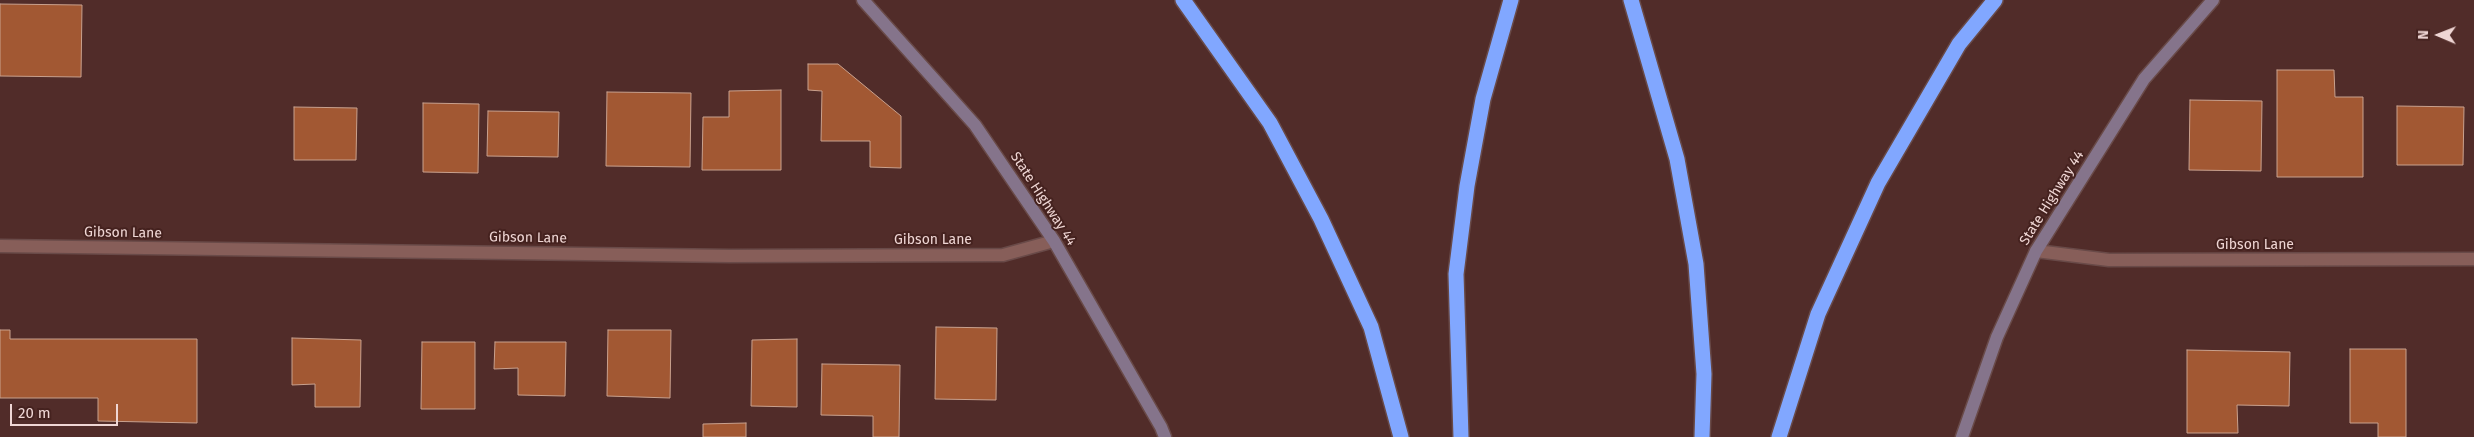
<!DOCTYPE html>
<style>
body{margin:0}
#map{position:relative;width:2474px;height:437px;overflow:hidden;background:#512c29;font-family:"Fira Sans",sans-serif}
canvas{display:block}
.north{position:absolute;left:2414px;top:10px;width:50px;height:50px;-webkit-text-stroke:4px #45221f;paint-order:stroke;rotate:271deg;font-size:14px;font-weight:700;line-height:20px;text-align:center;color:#efd6d4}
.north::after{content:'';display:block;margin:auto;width:18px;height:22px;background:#efd6d4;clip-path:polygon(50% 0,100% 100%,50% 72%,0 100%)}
.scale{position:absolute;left:10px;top:404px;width:108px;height:22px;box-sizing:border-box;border:2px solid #efd6d4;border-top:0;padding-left:6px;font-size:15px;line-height:18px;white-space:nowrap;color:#efd6d4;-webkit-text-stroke:4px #45221f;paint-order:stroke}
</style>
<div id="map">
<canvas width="2474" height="437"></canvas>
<div class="north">N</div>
<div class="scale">20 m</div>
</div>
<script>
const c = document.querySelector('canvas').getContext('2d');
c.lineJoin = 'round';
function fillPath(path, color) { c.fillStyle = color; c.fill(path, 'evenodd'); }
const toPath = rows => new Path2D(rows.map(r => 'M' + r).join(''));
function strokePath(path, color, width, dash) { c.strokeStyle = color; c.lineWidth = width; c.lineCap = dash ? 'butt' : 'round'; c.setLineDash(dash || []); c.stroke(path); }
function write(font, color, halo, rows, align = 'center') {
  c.font = font + ' "Fira Sans",sans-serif'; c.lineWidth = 4; c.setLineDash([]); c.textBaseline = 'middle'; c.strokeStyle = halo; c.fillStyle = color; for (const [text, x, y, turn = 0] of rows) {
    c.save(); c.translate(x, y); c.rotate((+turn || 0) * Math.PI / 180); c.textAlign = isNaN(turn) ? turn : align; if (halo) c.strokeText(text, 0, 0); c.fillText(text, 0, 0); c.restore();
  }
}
const building = toPath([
 [0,4,82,5,81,77,0,76,0,4],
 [808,64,838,64,901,116,901,168,870,167,870,141,821,141,822,91,808,90,808,64],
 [2277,70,2334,70,2335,97,2363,97,2363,177,2277,177,2277,70],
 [781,90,781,170,702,170,703,117,729,117,729,91,781,90],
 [607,92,691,93,690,167,606,166,607,92],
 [2190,100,2262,101,2261,171,2189,170,2190,100],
 [423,103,479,104,478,173,423,172,423,103],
 [2397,106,2464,107,2463,165,2397,165,2397,106],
 [294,107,357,108,356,160,294,160,294,107],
 [488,111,559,112,558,157,487,156,488,111],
 [936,327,997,328,996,400,935,399,936,327],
 [0,330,10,330,10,339,197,339,197,423,98,421,98,398,0,398,0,330],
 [608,330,671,330,670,398,607,396,608,330],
 [292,338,361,340,360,407,315,407,315,384,292,385,292,338],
 [797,339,797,407,751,406,752,340,797,339],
 [422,342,475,342,475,409,421,409,422,342],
 [495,342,566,342,565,396,518,395,518,368,494,369,495,342],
 [2350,349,2406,349,2406,437,2378,437,2378,423,2350,423,2350,349],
 [2187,350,2290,352,2289,406,2237,405,2238,433,2187,433,2187,350],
 [822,364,900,365,899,437,873,437,873,416,821,415,822,364],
 [746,423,746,437,703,437,703,424,746,423]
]);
fillPath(building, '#a25833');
strokePath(building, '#c9a18e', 1);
const street = toPath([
 [0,246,730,256,1003,255,1054,241],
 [2036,251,2109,260,2474,259]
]);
const secondary = toPath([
 [863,0,975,125,1054,241,1161,427,1165,437],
 [1962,437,1997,337,2036,251,2144,79,2213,0]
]);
const highway = toPath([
 [1183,0,1270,123,1321,219,1371,327,1401,437],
 [1631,0,1677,159,1696,264,1704,374,1702,437],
 [1461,437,1456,274,1467,186,1483,99,1511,0],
 [1779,437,1818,314,1878,183,1959,44,1995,0]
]);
strokePath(street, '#694a48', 15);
strokePath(secondary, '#694a48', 15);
strokePath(highway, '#694a48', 18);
strokePath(street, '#875e59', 12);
strokePath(secondary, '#85748b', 12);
strokePath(highway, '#81a7ff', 15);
write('14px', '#efd6d4', '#45221f', [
 ["State Highway 44",2052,198,-58],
 ["State Highway 44",1043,199,57],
 ["Gibson Lane",123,233,1],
 ["Gibson Lane",528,238,1],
 ["Gibson Lane",933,240],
 ["Gibson Lane",2255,245]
]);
</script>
